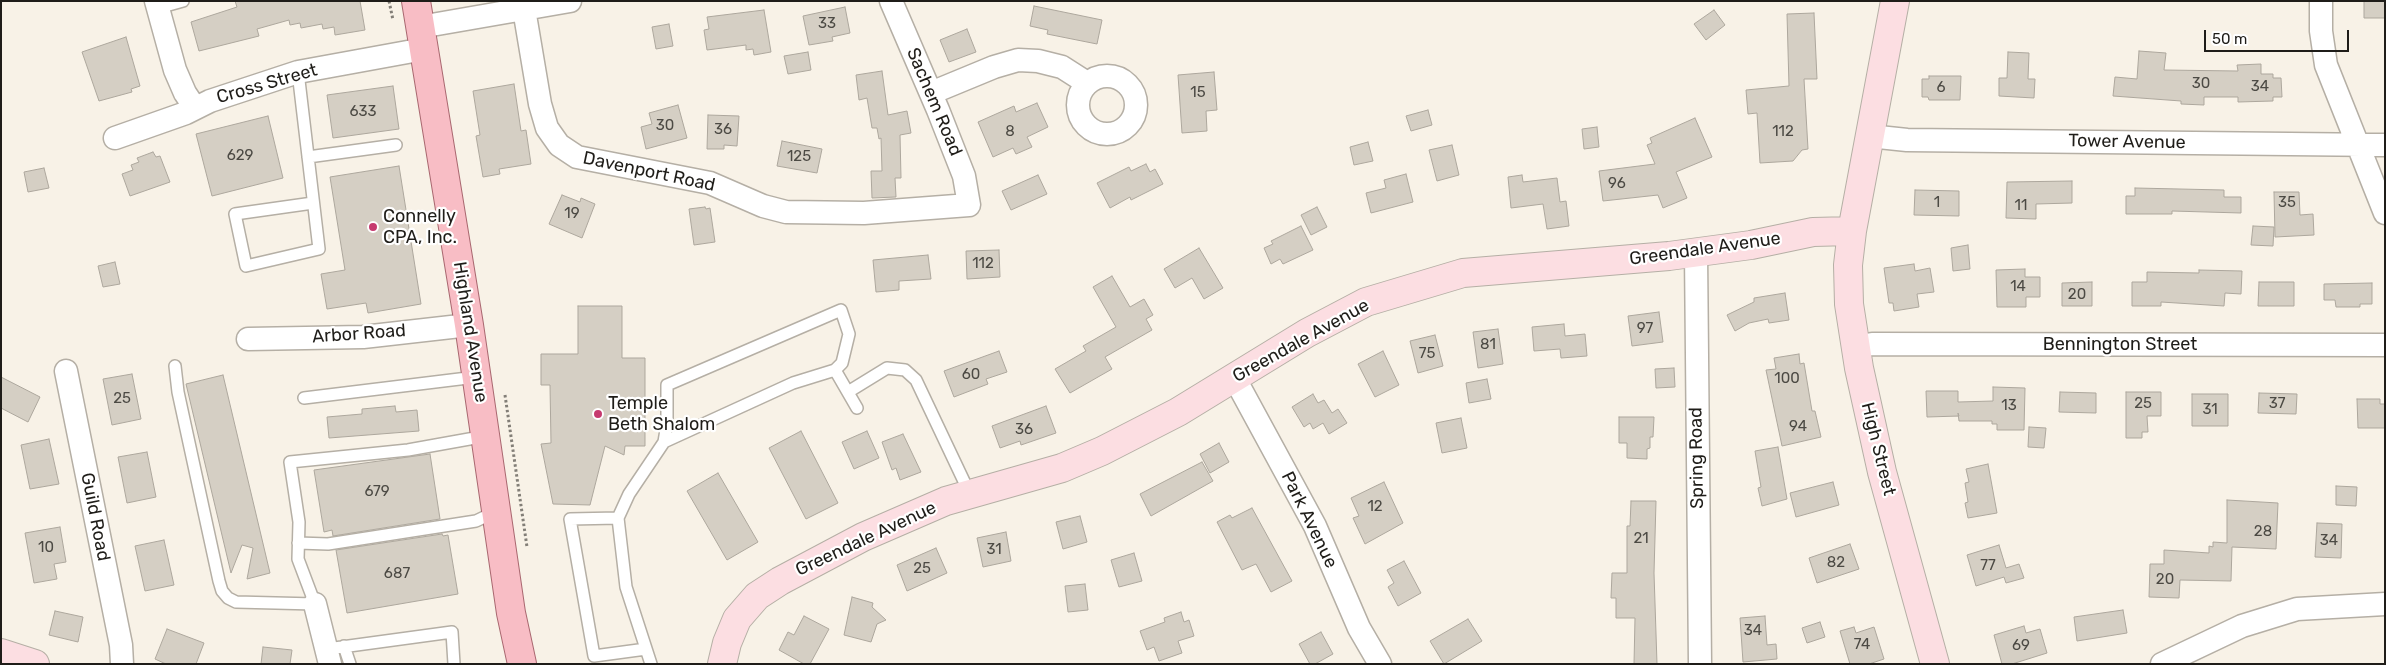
<!DOCTYPE html>
<style>
body{margin:0}
#map{position:relative;width:2386px;height:665px;overflow:hidden;background:#f8f2e7;font-family:Rubik,sans-serif}
canvas{display:block}
.frame{position:absolute;inset:0;border:2px solid #1f1d19;pointer-events:none}
.scale{position:absolute;left:2204px;top:30px;width:145px;height:22px;box-sizing:border-box;border:2px solid #1f1d19;border-top:0;padding-left:6px;font-size:15px;line-height:18px;white-space:nowrap;color:#1f1d19;-webkit-text-stroke:4px #fff;paint-order:stroke}
</style>
<div id="map">
<canvas width="2386" height="665"></canvas>
<div class="frame"></div>
<div class="scale">50 m</div>
</div>
<script>
const c = document.querySelector('canvas').getContext('2d');
c.lineJoin = 'round';
function fillPath(path, color) { c.fillStyle = color; c.fill(path, 'evenodd'); }
const toPath = rows => new Path2D(rows.map(r => 'M' + r).join(''));
function strokePath(path, color, width, dash) { c.strokeStyle = color; c.lineWidth = width; c.lineCap = dash ? 'butt' : 'round'; c.setLineDash(dash || []); c.stroke(path); }
function write(font, color, halo, rows, align = 'center') {
  c.font = font + ' Rubik,sans-serif'; c.lineWidth = 4.5; c.setLineDash([]); c.textBaseline = 'middle'; c.strokeStyle = halo; c.fillStyle = color; for (const [text, x, y, turn = 0] of rows) {
    c.save(); c.translate(x, y); c.rotate((+turn || 0) * Math.PI / 180); c.textAlign = isNaN(turn) ? turn : align; if (halo) c.strokeText(text, 0, 0); c.fillText(text, 0, 0); c.restore();
  }
}
const building = toPath([
 [235,1,360,1,365,30,335,35,334,27,323,29,322,24,301,28,300,23,290,25,289,20,257,29,259,36,199,51,191,22,237,7,235,1],
 [2364,1,2385,1,2385,18,2364,18,2364,1],
 [1034,6,1102,20,1097,44,1047,34,1048,30,1030,26,1034,6],
 [845,7,850,33,832,37,833,41,809,45,803,16,845,7],
 [764,10,771,52,754,55,753,49,746,50,746,45,707,50,704,30,709,29,707,17,764,10],
 [1714,10,1725,25,1706,40,1694,24,1714,10],
 [1814,13,1817,79,1804,79,1808,149,1802,150,1793,161,1760,163,1757,113,1748,114,1746,90,1789,86,1787,14,1814,13],
 [669,24,673,46,656,49,652,27,669,24],
 [967,29,976,52,949,62,940,40,967,29],
 [126,37,140,86,131,89,132,92,99,101,82,52,126,37],
 [2139,51,2166,53,2164,70,2238,71,2237,65,2261,64,2261,74,2273,74,2273,78,2281,78,2282,97,2273,97,2273,101,2238,102,2238,97,2204,97,2204,105,2181,104,2181,101,2113,96,2115,77,2137,79,2139,51],
 [808,52,811,70,788,74,784,56,808,52],
 [2008,52,2029,53,2028,79,2035,79,2034,98,1999,96,1999,78,2007,78,2008,52],
 [882,71,888,115,907,111,911,133,900,135,901,178,895,178,896,197,872,198,871,171,882,171,881,138,879,139,877,128,872,128,867,98,859,100,856,75,882,71],
 [1214,72,1217,110,1206,111,1207,131,1182,133,1178,75,1214,72],
 [1929,76,1961,76,1960,100,1929,100,1928,97,1922,97,1922,79,1929,79,1929,76],
 [514,84,521,131,526,130,531,164,499,169,500,174,483,177,476,136,480,135,473,91,514,84],
 [393,86,399,129,333,138,327,95,393,86],
 [1037,103,1048,127,1027,137,1032,147,1016,154,1013,148,993,157,978,122,1014,106,1016,112,1037,103],
 [678,105,687,138,646,149,641,127,652,124,649,113,678,105],
 [1428,110,1432,125,1411,131,1406,116,1428,110],
 [708,115,739,116,737,146,724,145,724,149,707,149,708,115],
 [268,116,283,178,212,196,196,134,268,116],
 [1695,118,1712,157,1676,172,1687,198,1663,208,1658,195,1603,201,1599,171,1655,164,1647,145,1652,143,1650,138,1695,118],
 [1597,127,1599,147,1584,149,1582,129,1597,127],
 [782,141,822,149,817,173,777,166,782,141],
 [1368,142,1373,161,1354,165,1350,147,1368,142],
 [1452,145,1459,175,1437,181,1429,150,1452,145],
 [153,152,156,157,160,156,170,182,130,196,122,174,133,170,131,165,139,162,137,158,153,152],
 [1146,164,1150,172,1155,169,1163,184,1131,200,1130,197,1110,208,1097,183,1129,167,1131,171,1146,164],
 [399,166,421,304,368,313,366,303,327,309,321,274,345,270,330,177,399,166],
 [44,168,49,188,28,192,24,172,44,168],
 [1406,174,1413,202,1371,213,1366,193,1386,188,1384,180,1406,174],
 [1038,175,1047,194,1011,210,1002,191,1038,175],
 [1522,175,1523,182,1557,178,1560,202,1566,201,1569,226,1547,229,1543,204,1511,208,1508,177,1522,175],
 [2072,181,2072,203,2036,204,2036,219,2006,218,2007,182,2072,181],
 [2135,188,2224,190,2224,197,2241,197,2241,213,2172,211,2172,214,2126,214,2126,196,2135,196,2135,188],
 [1915,190,1959,191,1959,216,1914,215,1915,190],
 [2274,192,2299,192,2300,215,2313,214,2314,235,2275,237,2274,192],
 [562,195,580,202,581,198,595,204,582,238,549,224,562,195],
 [705,207,706,209,710,208,715,242,694,245,689,209,705,207],
 [1317,207,1327,227,1311,235,1301,215,1317,207],
 [1301,226,1313,250,1283,264,1280,259,1271,264,1264,248,1273,244,1271,241,1301,226],
 [2253,226,2274,227,2273,246,2251,245,2253,226],
 [1968,245,1970,269,1953,271,1951,248,1968,245],
 [1199,248,1223,288,1204,299,1192,278,1175,288,1164,269,1199,248],
 [999,250,1000,277,967,279,966,251,999,250],
 [928,255,931,279,899,281,899,290,876,292,873,260,928,255],
 [115,262,120,284,103,287,98,266,115,262],
 [1914,264,1915,271,1930,268,1934,292,1917,294,1919,307,1894,311,1893,303,1889,303,1884,268,1914,264],
 [2025,269,2025,277,2040,277,2040,297,2026,297,2026,307,1997,307,1996,270,2025,269],
 [2199,270,2242,271,2241,294,2225,293,2224,306,2161,302,2161,306,2132,306,2132,282,2147,282,2147,272,2199,273,2199,270],
 [1112,276,1130,307,1144,299,1153,315,1146,319,1152,330,1105,357,1112,369,1070,393,1055,369,1086,351,1083,346,1116,327,1093,287,1112,276],
 [2092,282,2092,306,2062,306,2062,283,2092,282],
 [2259,282,2294,282,2294,306,2258,306,2259,282],
 [2372,283,2372,304,2360,304,2360,307,2336,307,2335,300,2324,300,2324,284,2372,283],
 [1785,293,1789,320,1769,323,1768,319,1749,323,1735,331,1727,315,1754,302,1754,298,1785,293],
 [578,306,622,306,622,358,645,358,645,446,625,446,624,455,605,446,590,505,553,504,541,444,551,443,550,385,541,385,541,354,578,354,578,306],
 [1659,312,1663,342,1632,346,1628,316,1659,312],
 [1564,324,1565,336,1585,334,1587,356,1561,358,1560,349,1534,351,1532,327,1564,324],
 [1498,329,1503,364,1478,368,1473,332,1498,329],
 [1435,335,1443,366,1418,373,1410,341,1435,335],
 [999,351,1007,372,986,379,988,384,954,397,944,371,999,351],
 [1383,351,1399,385,1375,397,1358,364,1383,351],
 [1799,354,1800,364,1804,363,1812,411,1815,411,1821,437,1782,446,1766,370,1776,369,1774,358,1799,354],
 [1674,368,1675,387,1656,388,1655,369,1674,368],
 [132,374,141,419,112,425,103,379,132,374],
 [223,375,270,573,247,579,253,548,242,545,231,573,186,384,223,375],
 [1,377,40,397,28,422,1,408,1,377],
 [1487,379,1491,399,1469,403,1466,383,1487,379],
 [1993,387,2025,388,2024,430,1997,430,1997,424,1992,424,1992,421,1959,421,1958,413,1959,416,1927,417,1926,391,1958,391,1958,402,1993,401,1993,387],
 [2060,392,2096,393,2096,413,2059,412,2060,392],
 [2126,392,2161,392,2161,416,2147,416,2148,432,2142,432,2142,438,2126,438,2126,392],
 [2259,393,2297,394,2296,414,2258,413,2259,393],
 [1313,394,1318,403,1324,400,1332,413,1338,409,1347,423,1329,434,1323,423,1313,429,1310,423,1304,427,1292,407,1313,394],
 [2192,394,2228,394,2228,426,2192,426,2192,394],
 [2357,399,2380,399,2380,404,2385,404,2385,428,2358,428,2357,399],
 [395,406,396,412,417,410,419,431,329,438,327,417,362,414,362,409,395,406],
 [1046,406,1056,433,1021,445,1020,441,1000,448,992,426,1046,406],
 [1619,417,1654,417,1653,437,1650,437,1650,448,1647,449,1647,459,1627,458,1627,443,1619,443,1619,417],
 [1461,418,1467,448,1442,453,1436,423,1461,418],
 [2029,427,2046,428,2044,448,2028,447,2029,427],
 [801,431,838,503,806,519,769,448,801,431],
 [867,431,879,458,854,469,842,442,867,431],
 [903,434,921,472,900,480,896,468,892,470,882,442,903,434],
 [49,439,59,484,30,489,21,445,49,439],
 [1219,443,1229,462,1210,473,1200,454,1219,443],
 [1778,447,1787,499,1762,506,1758,488,1761,487,1755,451,1778,447],
 [147,452,156,497,127,503,118,457,147,452],
 [430,454,440,519,333,536,332,530,324,532,314,470,430,454],
 [1202,462,1213,481,1151,516,1140,494,1202,462],
 [1988,464,1997,513,1968,518,1965,503,1968,502,1965,483,1969,482,1966,469,1988,464],
 [718,473,758,542,727,560,687,491,718,473],
 [1384,482,1403,523,1365,544,1353,518,1359,516,1351,498,1384,482],
 [1833,482,1839,505,1796,517,1790,493,1833,482],
 [2336,486,2357,487,2356,506,2336,505,2336,486],
 [2227,500,2278,503,2276,549,2232,547,2231,581,2180,580,2179,598,2149,597,2150,564,2164,564,2164,550,2209,553,2209,546,2213,547,2213,542,2227,543,2227,500],
 [1631,501,1656,501,1654,573,1657,664,1634,664,1635,618,1616,618,1616,598,1611,598,1612,573,1627,573,1627,526,1630,526,1631,501],
 [1252,508,1292,581,1271,592,1256,564,1242,570,1217,522,1230,515,1232,518,1252,508],
 [1080,516,1087,542,1063,549,1056,522,1080,516],
 [2317,523,2342,524,2341,558,2315,557,2317,523],
 [60,527,66,562,54,564,57,579,34,583,25,533,60,527],
 [1006,532,1011,561,983,567,977,538,1006,532],
 [442,534,443,536,448,535,458,594,347,613,336,550,442,534],
 [164,540,174,585,145,591,135,546,164,540],
 [1850,544,1859,569,1817,583,1809,558,1850,544],
 [1999,545,2006,568,2019,564,2024,578,2006,583,2004,577,1976,586,1967,555,1999,545],
 [936,548,947,573,907,591,897,565,936,548],
 [1134,553,1142,581,1119,587,1111,560,1134,553],
 [1404,561,1421,593,1398,606,1388,587,1394,583,1387,570,1404,561],
 [1085,584,1088,610,1068,612,1065,586,1085,584],
 [852,597,873,603,872,607,886,620,877,624,871,642,844,635,852,597],
 [2123,610,2127,633,2077,641,2074,617,2123,610],
 [55,611,83,617,78,642,49,635,55,611],
 [1181,612,1184,622,1189,620,1194,636,1178,641,1182,653,1159,661,1154,647,1147,650,1140,631,1165,622,1164,618,1181,612],
 [804,616,829,629,810,664,804,664,779,650,788,632,794,635,804,616],
 [1765,616,1767,645,1776,644,1777,659,1743,662,1740,618,1765,616],
 [1468,619,1482,641,1444,664,1430,641,1468,619],
 [1820,622,1825,637,1807,643,1802,628,1820,622],
 [2024,626,2026,633,2040,629,2047,653,2012,664,2002,664,1994,635,2024,626],
 [1854,627,1856,633,1874,627,1884,659,1869,664,1850,664,1840,631,1854,627],
 [167,629,204,643,196,664,166,664,155,659,167,629],
 [1321,632,1333,654,1315,664,1310,664,1299,644,1321,632],
 [263,647,292,650,290,664,261,664,263,647]
]);
fillPath(building, '#d5cfc4');
strokePath(building, '#ada79d', 1);
const lane = toPath([
 [158,8,183,1],
 [298,72,319,249,246,266,235,214,313,203],
 [308,157,396,145],
 [175,366,178,392,219,581,222,591,228,598,236,602,315,604,298,559,299,522,290,462,408,450,486,436],
 [835,370,857,408],
 [848,392,887,368,905,370,916,380,970,494],
 [304,398,476,377],
 [618,518,570,519,594,656,646,649],
 [298,543,328,544,476,521,497,511],
 [344,646,350,664],
 [327,649,452,632,454,664],
 [651,664,626,587,618,518,629,494,664,442,667,424,667,385,841,310,849,334,842,363,835,370,793,383,664,442]
]);
const street = toPath([
 [156,1,175,70,185,93,195,108],
 [2321,1,2321,31,2326,65,2385,213],
 [524,9,540,104,547,128,559,145,577,157,710,183,763,206,786,212,864,213,969,205,964,176,938,110,891,1],
 [420,27,570,1],
 '1078 105a29 29 0 1 1 58 0a29 29 0 1 1-58 0Z',
 [931,93,994,67,1018,60,1038,61,1062,67,1087,83],
 [1869,136,1907,140,2385,145],
 [115,138,186,113,210,101,298,72,424,49],
 [1696,253,1700,664],
 [248,339,363,337,469,325],
 [1855,347,1872,344,2385,345],
 [66,371,121,645,122,664],
 [1234,377,1315,526,1359,628,1380,664],
 [315,604,330,664],
 [2162,664,2242,626,2297,609,2385,604]
]);
const secondary = toPath([
 [1895,1,1852,231,1848,265,1849,304,1859,368,1882,472,1935,664],
 [1,653,35,664],
 [722,664,727,643,737,619,757,596,780,581,863,537,946,501,1062,468,1102,451,1178,412,1307,333,1366,302,1463,273,1669,256,1751,245,1813,232,1852,231]
]);
const primary = toPath([
 [416,1,469,325,511,613,522,664]
]);
strokePath(lane, '#b5afa5', 14);
strokePath(street, '#b5afa5', 25);
strokePath(secondary, '#b5afa5', 30);
strokePath(primary, '#a96870', 30);
strokePath(toPath([
 [389,1,393,20],
 [505,395,527,547]
]), '#827e77', 3, [2.5, 2.5]);
strokePath(lane, '#fff', 11);
strokePath(street, '#fff', 22);
strokePath(secondary, '#fcdee2', 28);
strokePath(primary, '#f8bdc5', 28);
for (const [x, y, r, color] of [
 [373,227,5,"#c63a6f"],
 [598,414,5,"#c63a6f"]
]) { const dot = new Path2D(); dot.arc(x, y, r, 0, 2 * Math.PI); c.fillStyle = color; c.fill(dot); strokePath(dot, '#fff', 2); }
write('15px', '#4c4a44', null, [
 ["33",827,24],
 ["30",2201,84],
 ["34",2260,87],
 ["6",1941,88],
 ["15",1198,93],
 ["633",363,112],
 ["30",665,126],
 ["36",723,130],
 ["8",1010,132],
 ["112",1783,132],
 ["629",240,156],
 ["125",799,157],
 ["96",1617,184],
 ["1",1937,203],
 ["35",2287,203],
 ["11",2021,206],
 ["19",572,214],
 ["112",983,264],
 ["14",2018,287],
 ["20",2077,295],
 ["97",1645,329],
 ["81",1488,345],
 ["75",1427,354],
 ["60",971,375],
 ["100",1787,379],
 ["25",122,399],
 ["25",2143,404],
 ["37",2277,404],
 ["13",2009,406],
 ["31",2210,410],
 ["94",1798,427],
 ["36",1024,430],
 ["679",377,492],
 ["12",1375,507],
 ["28",2263,532],
 ["21",1641,539],
 ["34",2329,541],
 ["10",46,548],
 ["31",994,550],
 ["82",1836,563],
 ["77",1988,566],
 ["25",922,569],
 ["687",397,574],
 ["20",2165,580],
 ["34",1753,631],
 ["74",1862,645],
 ["69",2021,646]
]);
write('18px', '#1f1d19', '#fff', [
 ["Cross Street",267,84,-16],
 ["Sachem Road",934,102,67],
 ["Tower Avenue",2127,142,1],
 ["Davenport Road",649,172,12],
 ["Greendale Avenue",1705,249,-8],
 ["Highland Avenue",470,332,81],
 ["Arbor Road",359,334,-4],
 ["Greendale Avenue",1301,341,-29],
 ["Bennington Street",2120,345],
 ["High Street",1878,449,76],
 ["Spring Road",1697,458,-91],
 ["Guild Road",95,517,79],
 ["Park Avenue",1309,520,64],
 ["Greendale Avenue",866,539,-25]
]);
write('18px', '#1f1d19', '#fff', [
 ["Connelly",383,217],
 ["CPA, Inc.",383,238],
 ["Temple",608,404],
 ["Beth Shalom",608,425]
], 'left');
</script>
